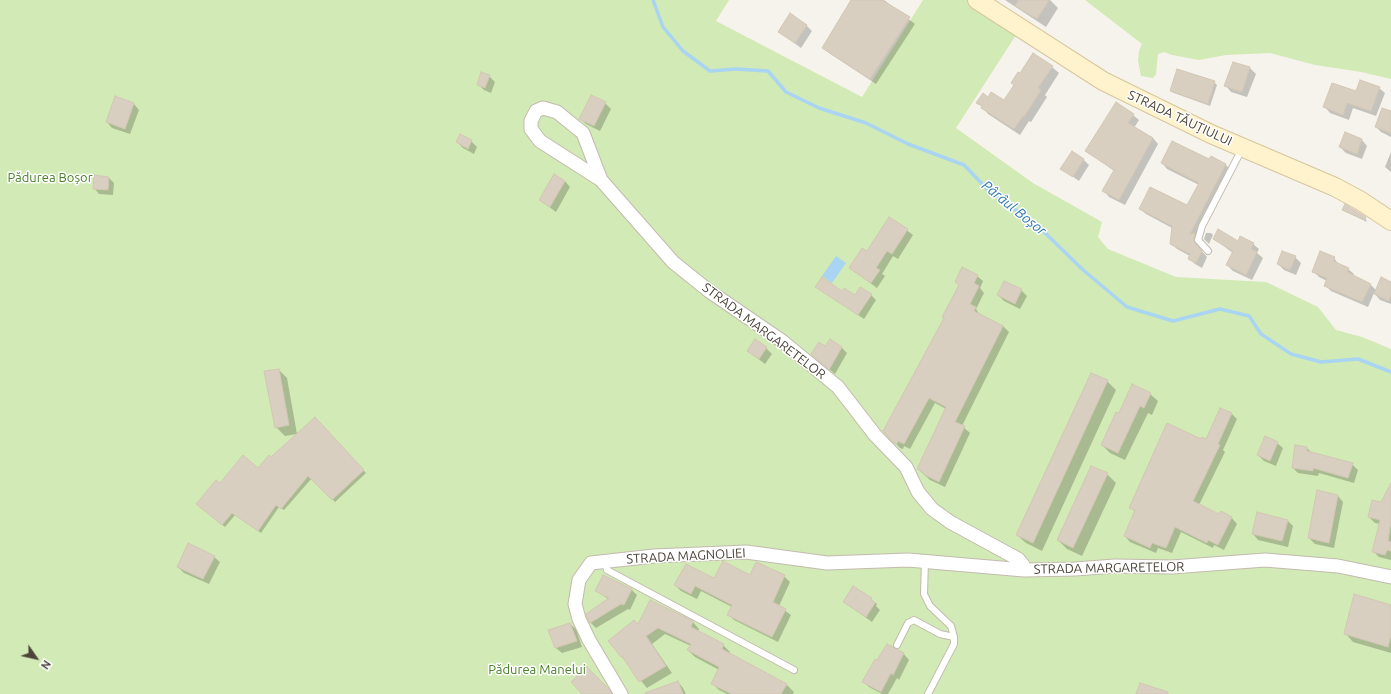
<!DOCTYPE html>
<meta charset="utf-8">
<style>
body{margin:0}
#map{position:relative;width:1391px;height:694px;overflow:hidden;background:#f6f3ec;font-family:Ubuntu,sans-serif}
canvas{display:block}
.north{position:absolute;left:16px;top:638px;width:40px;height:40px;-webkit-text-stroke:3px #fff;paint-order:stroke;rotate:124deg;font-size:11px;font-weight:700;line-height:16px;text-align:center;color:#4b4439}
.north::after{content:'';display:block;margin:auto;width:14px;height:18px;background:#4b4439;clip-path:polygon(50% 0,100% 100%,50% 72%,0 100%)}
</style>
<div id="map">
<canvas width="1391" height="694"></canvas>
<div class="north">N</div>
</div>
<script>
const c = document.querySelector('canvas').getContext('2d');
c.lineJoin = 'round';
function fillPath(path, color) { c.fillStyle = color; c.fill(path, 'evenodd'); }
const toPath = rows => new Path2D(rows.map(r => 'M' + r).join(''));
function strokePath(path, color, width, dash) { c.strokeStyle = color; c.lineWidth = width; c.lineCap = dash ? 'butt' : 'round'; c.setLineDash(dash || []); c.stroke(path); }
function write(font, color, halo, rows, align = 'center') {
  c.font = font + ' Ubuntu,sans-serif'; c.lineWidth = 3; c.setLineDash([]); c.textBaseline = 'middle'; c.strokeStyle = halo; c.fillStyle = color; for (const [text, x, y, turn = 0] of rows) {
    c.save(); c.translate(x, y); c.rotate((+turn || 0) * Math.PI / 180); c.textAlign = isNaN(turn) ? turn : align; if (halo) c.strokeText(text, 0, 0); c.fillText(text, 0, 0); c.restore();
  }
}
fillPath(toPath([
 [0,0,729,0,716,21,862,97,923,0,969,0,1018,32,956,128,1033,183,1102,222,1098,237,1108,249,1176,277,1266,282,1318,307,1336,330,1362,337,1391,349,1391,694,0,694],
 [1085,0,1391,0,1391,79,1361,72,1315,65,1270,53,1226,55,1199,60,1172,55,1164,52,1158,54,1156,74,1153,78,1141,76,1138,61,1139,51,1142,44]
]), '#d2eab5');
fillPath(toPath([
 [836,256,846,263,832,283,822,276]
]), '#a9d4f2');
fillPath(toPath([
 [853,0,884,0,915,24,876,84,829,53,823,48],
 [1005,0,1050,0,1058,8,1046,27],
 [806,25,812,31,801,48,779,32],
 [1234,63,1250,68,1256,74,1247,97,1231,92,1226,86],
 [1052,67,1059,73,1045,95,1047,97,1031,122,1029,121,1020,135,988,114,978,102,988,98,1004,102,1021,74],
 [489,76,495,82,491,93,484,90,478,84],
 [1214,82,1217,85,1210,106,1174,93,1171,91],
 [1379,88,1385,93,1376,116,1353,108,1349,120,1330,113,1325,107,1356,93],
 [116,98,134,104,139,110,130,134,112,128,107,122],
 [605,103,611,109,600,131,586,124,581,119],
 [1391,112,1391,137,1381,132,1376,127],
 [1133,115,1139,120,1134,128,1153,138,1158,144,1125,205,1109,197,1104,191,1114,171,1087,151],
 [1345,134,1362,140,1367,146,1362,159,1346,153,1340,147],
 [471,141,477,147,474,154,463,148,457,142],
 [1391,152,1391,172,1385,167],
 [1211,157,1226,165,1231,170,1197,236,1200,240,1199,248,1207,257,1202,268,1195,264,1189,258,1190,256,1177,249,1171,243,1172,228,1146,214,1140,209,1188,207,1199,185,1167,169,1162,163,1209,161],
 [1083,159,1089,165,1079,181,1062,169],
 [109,178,114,183,113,195,99,194,94,188],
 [565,181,570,187,556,212,540,200],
 [1344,209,1365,218,1367,222,1346,212],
 [890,218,913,235,898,259,893,256,882,274,885,276,877,288,850,268,867,253],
 [1206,233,1211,233,1213,235,1209,244,1204,239],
 [1214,239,1253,244,1259,249,1257,253,1263,258,1252,280,1233,271,1227,265,1233,253],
 [1295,257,1301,263,1296,275,1284,270,1278,264],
 [1334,258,1339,265,1348,269,1354,274,1353,276,1370,284,1376,290,1391,283,1391,304,1380,300,1374,293,1368,307,1331,291,1325,285,1327,281,1319,277,1313,271],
 [977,276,983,281,980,288,984,293,976,309,980,315,1003,326,1009,332,962,426,970,433,945,487,930,480,918,469,946,409,935,403,910,449,904,446,903,449,900,448,884,431,945,318,960,286,956,282],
 [816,287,856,296,871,295,876,300,864,319],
 [1021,290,1027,296,1020,309,1004,301,998,295],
 [841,347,847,353,835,374,818,360,825,348],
 [766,348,772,354,765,364,748,351],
 [279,370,287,378,297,434,285,436,276,427],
 [1107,381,1116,390,1042,551,1026,543,1017,535],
 [1150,394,1158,401,1152,415,1148,413,1125,460,1110,453,1102,445,1120,414],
 [1231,413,1237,419,1223,450,1225,452,1199,505,1219,515,1221,512,1232,518,1237,524,1224,550,1214,545,1213,548,1181,532,1172,553,1158,548,1156,553,1130,542,1125,536,1135,512,1131,507,1201,440,1207,441],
 [315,418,366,473,335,502,312,478,284,510,279,507,261,533,235,515,225,527,200,507,220,485,259,470],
 [1277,443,1283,448,1276,466,1264,461,1258,455],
 [1307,448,1313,454,1352,464,1358,470,1354,483,1319,473,1318,476,1298,473,1293,468],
 [1107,474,1116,483,1082,556,1067,549,1058,540],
 [1391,485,1391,560,1379,557,1374,552,1380,524,1375,523,1369,517,1382,503],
 [1338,496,1343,502,1334,548,1315,544,1309,538],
 [1287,520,1293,526,1288,547,1258,540,1253,534],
 [214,557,220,562,209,584,184,573,178,567],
 [784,576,790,582,779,606,791,615,778,642,734,620,728,614,732,607,701,591,697,599,681,591,675,585,751,577],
 [854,587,877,604,876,606,880,610,872,622,844,602],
 [596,590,632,590,637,595,630,610,628,609,596,628,591,623,587,614,608,599],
 [650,602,693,622,699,629,698,632,723,645,730,652,729,654,788,686,794,692,793,694,727,694,719,690,712,683,719,670,695,657,688,650,691,646,665,634,652,644,672,673,647,688,621,656],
 [1391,606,1391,653,1353,642,1345,633],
 [570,624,576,629,582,647,562,653,556,648],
 [887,645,904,654,909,660,899,680,897,678,888,694,882,694,869,687,864,682],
 [678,682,683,688,686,694,653,694]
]), '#0003');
strokePath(toPath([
 [653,0,663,27,683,51,710,71,736,69,768,71,786,92,819,108,866,123,908,144,964,165,988,190,1038,226,1082,269,1127,307,1173,321,1220,309,1249,316,1261,334,1291,354,1321,362,1358,359,1391,372]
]), '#a9d4f2', 3.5);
const building = toPath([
 [851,0,882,0,910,17,870,79,822,48,851,0],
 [1019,0,1049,0,1037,19,1015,6,1019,0],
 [790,13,807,25,795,43,778,32,790,13],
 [1033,53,1053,66,1038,88,1041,90,1024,117,1023,116,1014,129,981,108,982,106,976,103,983,93,988,97,991,92,1004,100,1014,85,1011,83,1018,72,1020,73,1033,53],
 [1233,62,1250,67,1242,92,1224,86,1233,62],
 [1177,69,1215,81,1208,104,1170,91,1177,69],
 [481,72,490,75,485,88,477,85,481,72],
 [1360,80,1380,87,1371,111,1347,103,1343,115,1323,107,1332,83,1356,91,1360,80],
 [591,95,606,102,594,126,579,119,591,95],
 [115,96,134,103,125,129,106,122,115,96],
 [1116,102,1134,114,1128,123,1153,138,1119,200,1102,191,1114,170,1085,151,1116,102],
 [1382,108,1391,111,1391,133,1375,127,1382,108],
 [1345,132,1362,139,1357,154,1339,147,1345,132],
 [460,134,472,140,468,149,456,142,460,134],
 [1172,141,1209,159,1211,156,1226,164,1190,234,1195,233,1194,241,1202,251,1196,263,1188,259,1190,254,1170,244,1172,226,1139,209,1150,187,1187,205,1199,183,1161,163,1172,141],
 [1072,151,1084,159,1073,177,1060,169,1072,151],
 [554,174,565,181,550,207,539,200,554,174],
 [94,175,109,177,108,190,93,189,94,175],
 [1345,204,1366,217,1365,220,1342,210,1345,204],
 [889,217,908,229,892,254,887,251,876,268,880,270,871,283,849,268,862,248,867,251,889,217],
 [1218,229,1238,241,1240,236,1254,243,1251,249,1257,252,1246,275,1226,265,1233,251,1213,239,1218,229],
 [1282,251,1296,256,1290,270,1277,264,1282,251],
 [1320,251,1335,257,1333,261,1349,268,1347,272,1371,284,1362,302,1324,286,1327,278,1312,272,1320,251],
 [962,267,978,275,974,283,979,286,970,304,976,307,974,311,1003,326,955,422,965,426,939,482,923,474,924,473,917,469,946,407,929,398,904,444,898,441,897,444,893,442,883,431,944,318,942,317,959,285,955,282,962,267],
 [822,277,842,291,844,288,855,295,860,287,872,294,858,315,815,287,822,277],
 [1381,277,1391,282,1391,295,1389,301,1374,294,1381,277],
 [1004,281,1022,289,1015,304,997,295,1004,281],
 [755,339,767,347,759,359,747,351,755,339],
 [830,339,842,347,829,370,811,354,819,342,825,346,830,339],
 [279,369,289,425,275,428,264,371,279,369],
 [1091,373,1108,380,1033,543,1016,535,1091,373],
 [1132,384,1151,393,1144,408,1140,406,1118,453,1101,445,1116,412,1119,413,1132,384],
 [1220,408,1232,413,1218,444,1220,445,1193,501,1219,514,1221,511,1232,517,1218,545,1208,540,1207,543,1175,527,1166,548,1152,543,1150,548,1124,536,1135,510,1129,508,1167,423,1201,439,1202,437,1206,439,1220,408],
 [315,417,364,470,332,500,308,476,281,509,276,505,258,531,232,513,222,525,196,504,216,480,220,483,243,455,258,468,269,455,271,457,315,417],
 [1265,436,1278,442,1270,461,1257,455,1265,436],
 [1295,445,1307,447,1307,451,1353,463,1348,478,1313,468,1313,471,1292,468,1295,445],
 [1091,466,1108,473,1073,548,1057,540,1091,466],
 [1391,483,1391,521,1388,541,1391,542,1391,551,1387,550,1385,555,1372,552,1380,520,1368,517,1372,500,1381,502,1391,483],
 [1317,490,1338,495,1329,543,1308,538,1317,490],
 [1257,512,1288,520,1282,541,1252,534,1257,512],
 [188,543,215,556,203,579,177,567,188,543],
 [723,561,750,575,756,562,785,575,773,602,786,609,772,637,727,615,732,605,695,586,691,594,674,585,686,564,714,578,723,561],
 [603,575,632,589,624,605,621,604,590,623,586,614,609,598,595,591,603,575],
 [853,586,872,598,871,600,875,603,866,617,843,602,853,586],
 [1354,594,1391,605,1391,635,1388,647,1344,634,1354,594],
 [650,600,693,621,691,627,724,644,722,649,787,684,781,694,732,694,711,684,719,667,687,650,691,644,658,628,646,636,666,666,639,682,622,656,621,657,608,641,634,620,638,624,650,600],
 [570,623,577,641,555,648,548,630,570,623],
 [887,644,904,653,893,675,891,673,881,692,862,682,875,659,877,660,887,644],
 [587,667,609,689,612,694,582,694,571,682,587,667],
 [678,681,683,694,645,694,645,693,678,681],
 [1140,683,1168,692,1168,694,1136,694,1140,683]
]);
fillPath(building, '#d8cfc1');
strokePath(building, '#d3c7b4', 1);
const lane = toPath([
 [1208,251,1198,240,1202,226,1242,149],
 [605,561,607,570,794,670],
 [925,561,924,594,930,606,951,626,954,637,954,644,928,694],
 [897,645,908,623,914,620,940,634,954,637]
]);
const street = toPath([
 [601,180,583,133,557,112,543,108,536,111,531,121,531,129,540,141,601,180,673,262,709,291,782,341,838,387,875,435,906,467,918,492,932,509,950,522,1018,559,1023,565,1024,570],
 [621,694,589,640,579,619,575,604,579,580,591,563,654,556,746,552,827,563,908,560,1024,570,1075,569,1115,566,1172,567,1265,560,1338,566,1391,577]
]);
const secondary = toPath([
 [977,0,1103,81,1211,134,1335,187,1361,201,1391,221]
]);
strokePath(lane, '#c2bbae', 8);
strokePath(street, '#c2bbae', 15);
strokePath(secondary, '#d6c79b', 20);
strokePath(lane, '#fff', 6);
strokePath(street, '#fff', 13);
strokePath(secondary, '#fff3cd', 18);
write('13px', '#4b4439', '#fff', [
 ["STRADA TĂUȚIULUI",1180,118,25],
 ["STRADA MARGARETELOR",764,331,37],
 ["STRADA MAGNOLIEI",686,556,-3],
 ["STRADA MARGARETELOR",1109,568,-1]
]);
write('13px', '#4a7f2a', '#fff', [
 ["Pădurea Boșor",50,178],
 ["Pădurea Manelui",537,670]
]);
write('italic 14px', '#2e7ab2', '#fff', [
 ["Pârâul Boșor",1014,208,39]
]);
</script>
